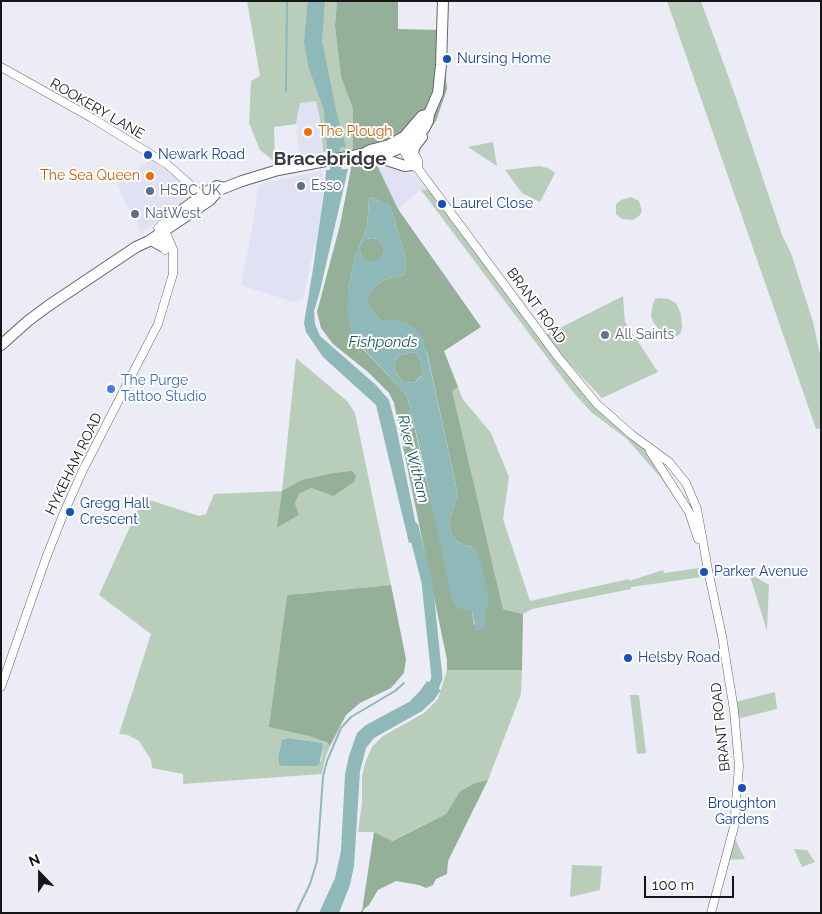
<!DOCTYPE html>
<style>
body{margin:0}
#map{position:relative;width:822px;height:914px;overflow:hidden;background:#ebecf6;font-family:Raleway,sans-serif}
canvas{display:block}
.frame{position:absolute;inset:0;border:2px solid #161619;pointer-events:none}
.north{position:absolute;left:15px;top:849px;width:50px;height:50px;-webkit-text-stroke:4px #fff;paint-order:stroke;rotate:338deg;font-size:14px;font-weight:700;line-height:20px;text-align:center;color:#161619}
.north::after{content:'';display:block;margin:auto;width:18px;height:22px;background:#161619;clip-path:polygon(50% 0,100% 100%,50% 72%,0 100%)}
.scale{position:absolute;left:644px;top:876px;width:90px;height:22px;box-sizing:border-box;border:2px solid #161619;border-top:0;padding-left:6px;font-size:15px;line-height:18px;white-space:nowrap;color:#161619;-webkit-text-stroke:4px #fff;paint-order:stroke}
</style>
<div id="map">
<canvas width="822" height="914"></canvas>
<div class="frame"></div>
<div class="north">N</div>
<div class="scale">100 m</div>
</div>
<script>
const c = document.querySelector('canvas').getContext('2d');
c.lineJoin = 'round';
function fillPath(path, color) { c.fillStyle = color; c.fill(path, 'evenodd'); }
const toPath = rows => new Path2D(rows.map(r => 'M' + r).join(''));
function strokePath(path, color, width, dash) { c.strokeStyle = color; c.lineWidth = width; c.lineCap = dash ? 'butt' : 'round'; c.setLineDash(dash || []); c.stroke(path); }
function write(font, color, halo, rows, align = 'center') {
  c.font = font + ' Raleway,sans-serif'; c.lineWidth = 4; c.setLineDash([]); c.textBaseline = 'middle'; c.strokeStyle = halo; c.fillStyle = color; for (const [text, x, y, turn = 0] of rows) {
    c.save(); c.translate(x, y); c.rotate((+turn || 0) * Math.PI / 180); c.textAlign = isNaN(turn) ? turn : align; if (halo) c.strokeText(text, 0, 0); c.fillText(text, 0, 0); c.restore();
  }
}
fillPath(toPath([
 [317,101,320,119,322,153,299,158,296,124,300,103],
 [151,159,178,180,182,186,184,196,180,205,175,209,140,234,137,221,124,202,116,178,127,177],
 [377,165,401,170,427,182,432,189,420,190,398,209],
 [322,170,324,186,317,244,314,247,303,300,293,302,241,285,253,225,258,185]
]), '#e0e2f3');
fillPath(toPath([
 [247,1,337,1,335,26,341,77,353,109,353,158,323,152,320,119,316,101,300,103,296,124,274,127,275,162,260,150,249,123,251,81,260,76],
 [667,1,701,1,736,98,782,235,791,253,813,322,821,359,821,428,816,429],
 [493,142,497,166,468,147],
 [539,166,548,168,555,173,540,202,522,193,505,170],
 [432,189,597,404,648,448,689,512,675,499,661,478,627,439,591,412,573,392,421,190],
 [631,197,639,201,642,211,639,216,633,220,622,219,616,214,616,204,621,200],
 [623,296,625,322,658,372,602,398,561,355,546,335],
 [660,298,668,299,676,303,681,314,682,328,680,334,675,337,669,337,663,334,653,322,651,316,653,304,655,299],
 [296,358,347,401,355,413,391,585,287,595,270,727,312,737,324,741,330,746,325,759,322,774,183,784,183,774,152,768,151,760,139,741,128,735,119,734,151,634,99,595,143,498,199,516,206,514,214,494,282,491],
 [302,480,333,496,311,488,299,494,295,503,299,515,277,528],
 [288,738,322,743,323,747,321,761,279,764,278,757,281,743,282,740],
 [458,387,462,398,491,433,509,477,503,519,530,601,629,579,629,581,663,570,664,573,707,567,709,576,631,587,631,589,532,609,523,614,503,609,451,390],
 [749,573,769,585,767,631],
 [447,670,522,670,521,694,488,780,475,783,460,791,446,814,391,841,374,832,358,832,362,803,362,777,365,763,372,747,383,736,424,713,438,699],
 [775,692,777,709,737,719,735,702],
 [630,695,639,695,646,753,637,754],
 [732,833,745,859,725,860],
 [794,849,807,850,815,862,802,867],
 [572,865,602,866,600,890,570,897]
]), '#b8cebb');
fillPath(toPath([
 [337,1,398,1,398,29,441,30,447,89,436,121,422,141,387,151,377,165,398,209,481,327,444,351,458,387,452,391,503,609,523,614,522,670,447,670,447,660,394,403,389,393,368,372,333,344,321,328,317,312,340,225,353,158,353,109,341,77,335,26],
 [372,197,383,203,388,203,391,208,406,260,406,270,404,275,390,278,381,282,373,289,367,298,369,306,380,320,397,320,427,352,458,495,449,520,450,529,452,536,458,542,467,546,474,547,488,603,485,609,485,616,474,625,472,611,455,606,408,399,404,392,361,347,348,290,355,257,367,227,369,199],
 '360 250a12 12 0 1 1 24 0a12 12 0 1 1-24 0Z',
 [413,352,417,354,421,363,423,374,414,383,404,382,396,374,394,367,397,357,401,355],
 [352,471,356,476,354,482,333,496,311,488,299,494,295,503,299,515,277,528,282,491,302,480,334,473],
 [391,585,406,659,404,673,391,688,360,703,346,715,330,746,326,742,312,737,269,727,287,595],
 [488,780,448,861,447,874,436,879,433,885,426,888,419,885,396,881,378,890,369,905,362,911,374,832,392,841,446,814,460,791,475,783]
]), '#95b099');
fillPath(toPath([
 [308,1,325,1,322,41,337,114,346,147,327,149,324,110,309,69,306,53,304,42],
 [348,169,319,295,314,311,315,324,320,336,376,385,389,400,396,426,419,540,409,543,376,405,323,357,306,332,304,323,313,269,325,186,326,170],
 [372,197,383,203,388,203,391,208,406,260,406,270,404,275,390,278,381,282,373,289,368,297,369,306,380,320,397,320,406,323,416,328,424,340,458,495,449,520,450,529,452,536,458,542,467,546,474,547,477,550,489,594,488,603,485,609,486,624,483,629,476,630,472,611,460,609,455,606,452,602,423,462,408,399,404,392,356,341,349,325,347,313,348,290,355,257,367,227,369,199],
 [370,238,375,238,379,241,384,250,383,255,374,262,365,260,360,253,361,247,364,242],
 [413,352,417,354,421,363,423,374,420,378,414,383,404,382,396,374,394,367,397,357,401,355],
 [427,681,441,690,434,700,422,711,374,738,366,748,360,771,354,866,350,885,339,913,319,913,335,878,341,851,345,774,349,756,357,733,366,725,409,702,420,691],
 [288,738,322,743,323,747,319,765,315,766,282,766,279,764,278,757,281,743,282,740]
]), '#8fb8b8');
strokePath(toPath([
 [286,91,287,1],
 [296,913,310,884,317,861,323,777,327,761,341,728,351,717,395,691,404,683],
 [362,913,362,911]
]), '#8fb8b8', 2);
strokePath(toPath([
 [333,133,337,185],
 [413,527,427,582,437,678,433,688,425,698]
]), '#8fb8b8', 11);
const tertiary = toPath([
 [1,67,92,118,168,165,196,190,203,200],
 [400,145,412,165,419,170,558,357,597,404,632,435,669,462,686,483,697,509,708,570,722,636,734,710,739,766,734,827,711,913],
 [410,147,418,160,418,168],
 [158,228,161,232,165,250],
 [650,451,689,512,698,539],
 [1,687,46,558,63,515,82,472,158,324,173,274,173,249,162,224]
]);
const primary = toPath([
 [413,152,415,146,422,137],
 [371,157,386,154,405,146,424,129,428,121,429,114,438,93,441,65,443,1],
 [377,157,405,166,412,165],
 [167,221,208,191,217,186,221,187],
 [151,240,164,247],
 [1,345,28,321,48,306,136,247,149,241,210,200,219,190,242,181,278,170,363,154,370,150,389,145,404,137,422,116,429,114]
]);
strokePath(tertiary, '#64656d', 9);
strokePath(primary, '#64656d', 12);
strokePath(tertiary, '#fff', 8);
strokePath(primary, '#fff', 10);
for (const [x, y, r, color] of [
 [447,59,5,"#1a4fb4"],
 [308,132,5,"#e8710a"],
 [148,155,5,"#1a4fb4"],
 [150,176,5,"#e8710a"],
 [301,186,5,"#5c6f8a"],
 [150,191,5,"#5c6f8a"],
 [442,204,5,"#1a4fb4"],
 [135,214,5,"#5c6f8a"],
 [605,335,5,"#6b7280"],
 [111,389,5,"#3f7fe0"],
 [70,512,5,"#1a4fb4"],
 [704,572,5,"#1a4fb4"],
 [628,658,5,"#1a4fb4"],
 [742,788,5,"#1a4fb4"]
]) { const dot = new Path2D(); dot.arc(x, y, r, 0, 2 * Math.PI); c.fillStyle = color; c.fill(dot); strokePath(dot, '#fff', 2); }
write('14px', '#164399', '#fff', [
 ["Nursing Home",457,59],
 ["Newark Road",158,155],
 ["Laurel Close",452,204],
 ["Gregg Hall",80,504],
 ["Crescent",80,520],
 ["Parker Avenue",714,572],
 ["Helsby Road",638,658],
 ["Broughton",742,804,"center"],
 ["Gardens",742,820,"center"]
], 'left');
write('14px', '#161619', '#fff', [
 ["ROOKERY LANE",97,109,30],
 ["BRANT ROAD",536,306,54],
 ["HYKEHAM ROAD",74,464,-64],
 ["BRANT ROAD",721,727,-96]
]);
write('14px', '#c56008', '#fff', [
 ["The Plough",318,132],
 ["The Sea Queen",140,176,"right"]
], 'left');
write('14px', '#4e5e75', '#fff', [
 ["Esso",311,186],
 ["HSBC UK",160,191],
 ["NatWest",145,214]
], 'left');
write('14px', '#5b616d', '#fff', [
 ["All Saints",615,335]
], 'left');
write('14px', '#366cbe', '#fff', [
 ["The Purge",121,381],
 ["Tattoo Studio",121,397]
], 'left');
write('italic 15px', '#1a5555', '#fff', [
 ["Fishponds",383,342],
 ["River Witham",413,459,76]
]);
write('bold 19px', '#3a3b43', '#fff', [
 ["Bracebridge",330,159]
]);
</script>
